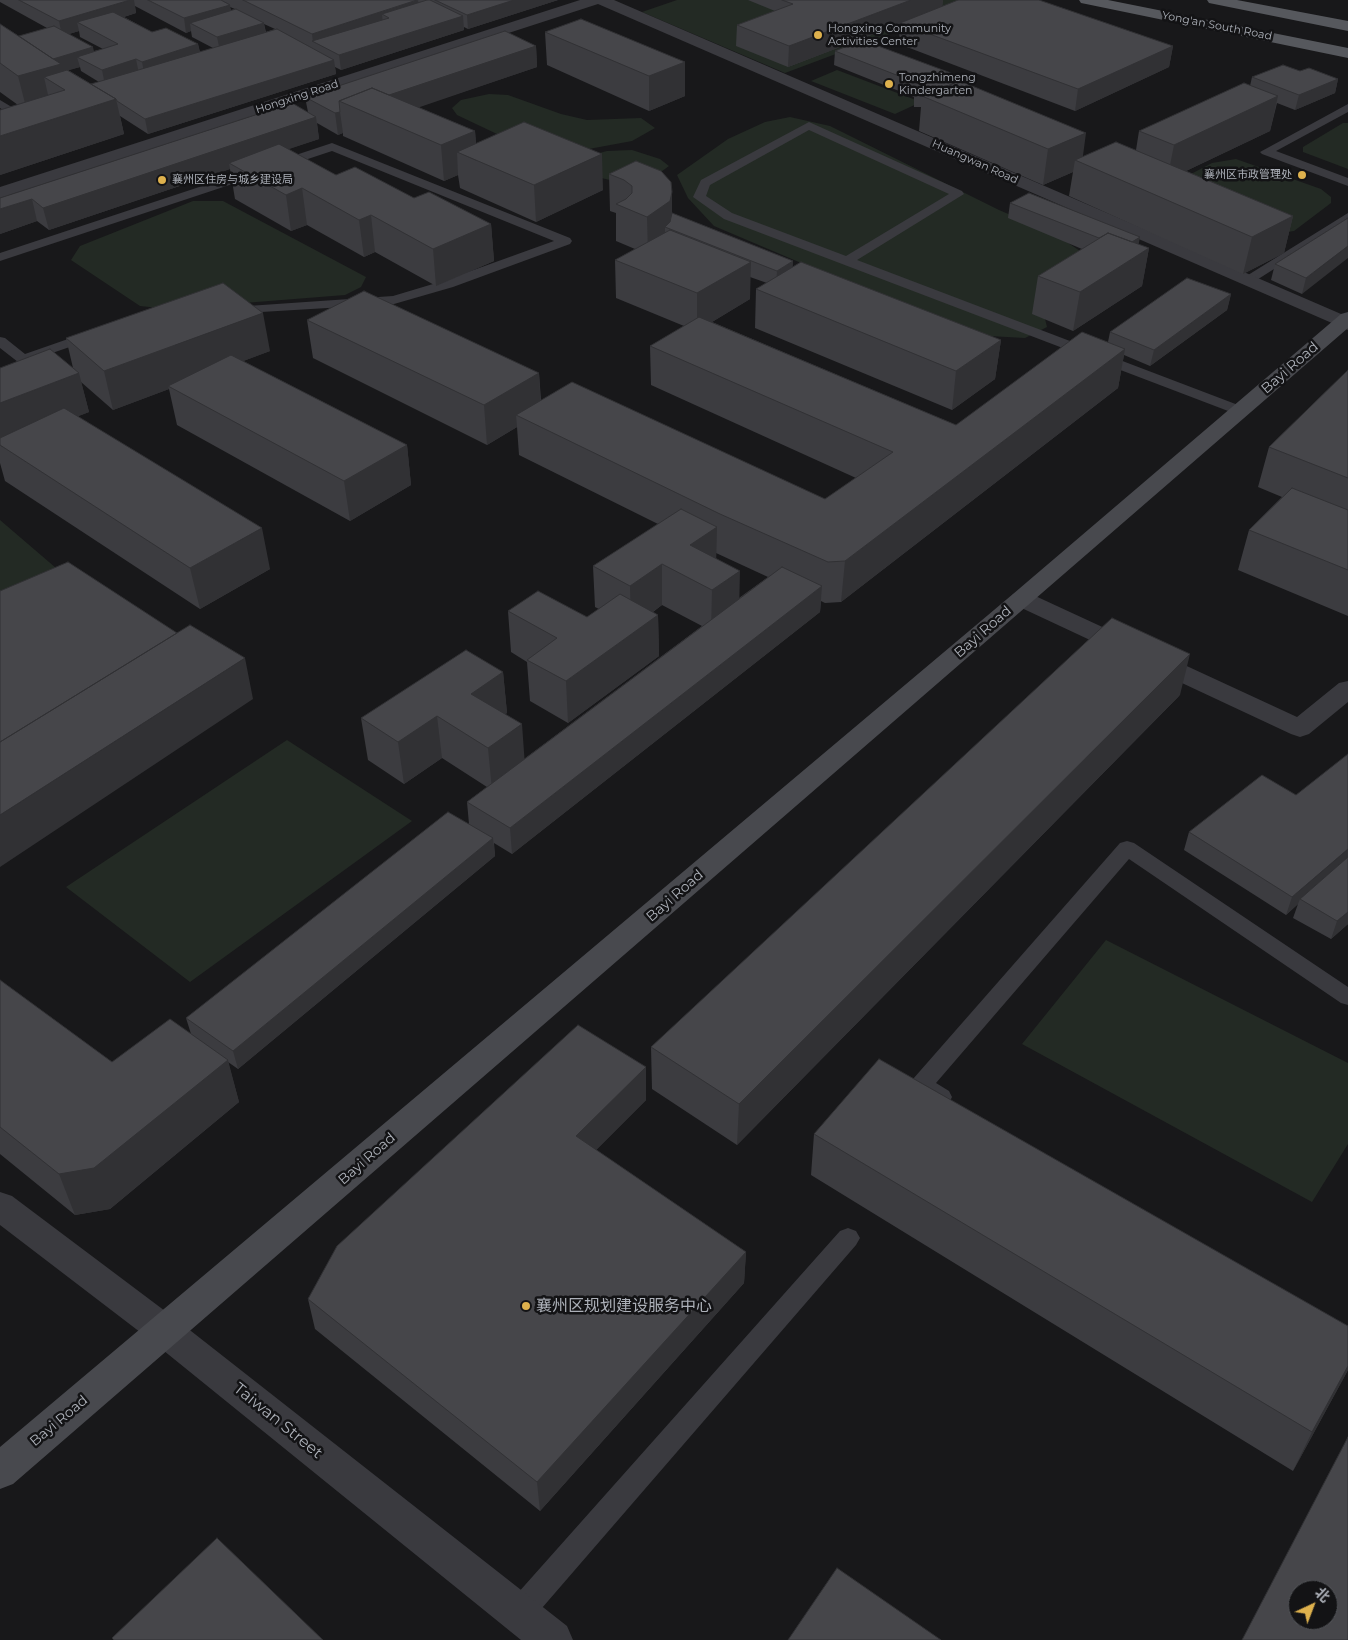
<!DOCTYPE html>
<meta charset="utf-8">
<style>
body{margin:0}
#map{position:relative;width:1348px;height:1640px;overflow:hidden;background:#18181a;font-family:Montserrat,"Noto Sans SC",sans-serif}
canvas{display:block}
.north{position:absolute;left:1288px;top:1580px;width:50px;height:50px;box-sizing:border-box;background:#131315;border:1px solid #505256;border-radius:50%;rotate:43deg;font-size:14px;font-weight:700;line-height:20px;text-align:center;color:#acb0b8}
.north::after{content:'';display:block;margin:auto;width:18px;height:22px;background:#deb14d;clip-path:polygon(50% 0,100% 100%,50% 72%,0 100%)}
</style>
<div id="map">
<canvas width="1348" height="1640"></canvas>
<div class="north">北</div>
</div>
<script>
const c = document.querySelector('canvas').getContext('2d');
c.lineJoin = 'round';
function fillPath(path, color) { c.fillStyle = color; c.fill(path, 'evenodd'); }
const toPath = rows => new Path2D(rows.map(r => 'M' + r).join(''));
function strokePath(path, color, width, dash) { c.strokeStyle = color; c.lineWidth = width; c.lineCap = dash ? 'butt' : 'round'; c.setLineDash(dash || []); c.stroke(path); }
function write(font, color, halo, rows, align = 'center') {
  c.font = font + ' Montserrat,"Noto Sans SC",sans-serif'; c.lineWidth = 5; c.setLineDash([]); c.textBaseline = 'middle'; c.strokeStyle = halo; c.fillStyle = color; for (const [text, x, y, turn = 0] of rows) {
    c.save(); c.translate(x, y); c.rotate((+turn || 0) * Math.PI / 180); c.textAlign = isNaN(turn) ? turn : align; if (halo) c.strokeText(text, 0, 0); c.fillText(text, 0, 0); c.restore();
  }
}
fillPath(toPath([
 [677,0,980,0,785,73,642,12],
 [837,70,921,102,895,114,811,81],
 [489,94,508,95,561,114,587,120,641,118,655,128,632,141,578,151,524,142,497,134,457,115,452,108,461,100],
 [790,117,830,126,999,210,1055,234,1080,251,1040,299,1047,327,1025,338,989,336,959,330,714,226,688,198,677,175,728,139,765,122],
 [1343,123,1348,123,1348,169,1303,152,1303,147],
 [632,150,660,159,669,166,650,180,627,184,597,177,592,155,607,151],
 [1236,159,1321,189,1331,197,1331,203,1294,231,1273,234,1166,187,1212,163],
 [193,201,223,201,366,277,361,287,345,295,168,309,140,306,71,260,80,246],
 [0,520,77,586,0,620],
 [287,740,412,821,190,982,66,887],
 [1106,940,1348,1063,1348,1144,1312,1202,1022,1044]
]), '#232a24');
fillPath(toPath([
 [0,100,25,115,27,117,25,119,0,127,0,120,12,116,0,108,0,100],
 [1348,104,1348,112,1276,151,1348,178,1348,186,1262,154,1260,152,1348,104],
 [809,122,962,191,964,194,857,260,1246,408,1248,411,1246,414,1241,415,1236,414,724,219,693,197,701,180,809,122],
 [809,130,949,194,846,256,732,213,706,196,710,185,809,130],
 [332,143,570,238,572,241,570,244,453,287,394,304,228,314,226,311,233,307,393,296,443,281,554,241,332,151,0,261,0,253,332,143],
 [1348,213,1348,222,1252,283,1247,284,1240,280,1348,213],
 [91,331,96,332,98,335,96,338,23,363,18,362,0,348,0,337,5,338,25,354,91,331],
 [1127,841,1134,843,1348,987,1348,1005,1341,1003,1129,859,936,1083,949,1091,952,1097,949,1103,941,1106,933,1103,913,1091,910,1085,913,1079,1120,843,1127,841],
 [848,1228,856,1231,860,1238,856,1245,529,1623,519,1627,509,1623,505,1613,509,1603,840,1231,848,1228]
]), '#3a3a3f');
fillPath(toPath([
 [580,0,614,0,1348,317,1348,330,598,4,0,198,0,187,580,0],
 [1022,592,1031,594,1297,717,1339,683,1348,681,1348,702,1309,734,1300,737,1291,734,1013,604,1010,599,1013,594,1022,592],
 [0,1192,12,1196,177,1320,567,1626,573,1640,521,1640,153,1342,0,1225,0,1192]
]), '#3a3a3f');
fillPath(toPath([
 [1348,312,1348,328,13,1484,0,1489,0,1447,1013,594,1341,314,1348,312]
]), '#48494e');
fillPath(toPath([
 [1079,0,1108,0,1348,48,1348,58,1086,4,1081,3,1079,0],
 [1207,0,1237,0,1348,21,1348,31,1214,4,1209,3,1207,0]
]), '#56585d');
fillPath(toPath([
 [0,0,558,0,468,29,464,27,464,30,341,70,335,67,336,74,148,134,120,116,124,134,0,175,0,110,18,105,0,92,0,24,19,36,47,28,0,2],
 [135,6,186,33,191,31,192,37,213,48,200,52,198,44,152,32,124,17,136,13],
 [230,7,235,9,231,10],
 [264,24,275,29,266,32],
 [79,31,80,37,103,49,94,51,69,34],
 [80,67,81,71,99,82,91,84,68,70],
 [748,0,943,0,942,7,1173,46,1169,67,1075,111,899,44,900,24,788,67,736,46,737,25,775,11],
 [545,32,685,62,685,96,649,111,547,65],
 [536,46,537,67,418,107,475,131,476,144,603,190,536,222,460,188,458,175,444,181,343,136,343,133,338,135,317,123,319,139,288,149,336,175,414,198,491,224,494,261,436,286,375,252,364,257,307,225,291,231,235,199,230,169,49,230,37,221,0,234,0,198,308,112,305,97],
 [835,51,967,79,966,83,1083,157,1136,150,1139,131,1250,86,1252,77,1300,71,1338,79,1335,93,1295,110,1277,103,1270,131,1186,171,1293,216,1284,253,1243,274,1069,196,1073,172,1043,185,919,131,921,107,914,107,914,97,834,65],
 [636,161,672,213,793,261,792,268,1001,340,995,379,952,410,755,328,756,289,767,283,750,277,750,299,712,322,956,425,1108,342,1110,332,1231,294,1227,310,1150,366,1124,355,1118,388,841,602,825,603,821,601,820,612,512,854,494,843,495,856,238,1069,228,1062,239,1102,110,1209,75,1215,0,1154,0,980,112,1062,191,1034,186,1018,469,824,467,802,487,787,442,758,404,784,368,760,361,718,503,672,507,713,505,714,524,759,702,626,662,605,653,612,658,615,659,656,568,723,530,701,527,662,511,652,508,611,587,617,599,609,595,607,593,566,658,524,519,455,517,427,487,445,313,358,307,320,539,373,541,400,825,499,856,478,651,385,650,346,684,326,616,298,615,260,635,249,616,241,616,213,610,211,609,174],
 [716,553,768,577,739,598,716,559],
 [1010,203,1149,248,1142,286,1073,331,1032,314,1038,276,1082,249,1008,218],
 [1348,218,1302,294,1271,280,1275,264],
 [66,338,270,351,243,361,407,445,411,485,350,521,177,425,169,389,113,410,81,382,89,412,78,416,270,569,200,609,5,481,0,463,0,368,73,368],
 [1348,370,1348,616,1238,570,1249,530,1282,497,1258,487,1269,447],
 [1180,695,737,1145,652,1089,651,1047],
 [1189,832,1348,924,1331,939,1293,918,1298,904,1286,915,1184,850],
 [646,1067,646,1100,596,1150,746,1252,744,1283,540,1511,315,1329,308,1299],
 [814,1134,1348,1326,1348,1370,1293,1471,811,1175]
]), '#3c3c40');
fillPath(toPath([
 [130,0,134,0,136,13,88,28,77,22,79,31,62,36,59,21],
 [418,0,420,14,382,14,383,26,313,42,312,34],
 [514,0,558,0,468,29,467,15],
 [911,0,943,0,942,8,788,67,789,46],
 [230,5,232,19,190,23,191,31,186,33,184,18],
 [463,16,464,30,341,70,339,55],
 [264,23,266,37,220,51,217,37],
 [198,44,201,59,145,77,142,62],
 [536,46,537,67,382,120,353,107],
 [1173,46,1169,67,1075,111,1078,89],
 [93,47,96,61,77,57,80,67,63,72,65,90,44,77,50,104,27,111,18,76,47,61],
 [136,59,139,74,105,85,102,70],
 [334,60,336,74,148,134,145,119],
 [685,62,685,96,649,111,649,76],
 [1338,79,1335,93,1295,110,1299,95],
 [1278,96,1270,131,1167,180,1174,145],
 [116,99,124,134,0,175,0,136],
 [340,112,343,133,338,135,335,113],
 [316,117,319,139,236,167,229,163,230,169,49,230,43,208],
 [475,131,477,161,457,152,458,175,444,181,441,145],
 [1086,133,1082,163,1075,160,1073,172,1043,185,1048,149],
 [602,154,603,190,536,222,534,185],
 [302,188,307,225,291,231,286,195],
 [672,192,672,229,665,227,665,241,648,254,647,217],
 [32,199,37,221,0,234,0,209],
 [371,215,375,252,364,257,359,220],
 [1293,216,1284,253,1243,274,1252,237],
 [491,224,494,261,436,286,433,249],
 [1140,237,1137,253,1122,247],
 [1348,246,1348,258,1302,294,1306,278],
 [1149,248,1142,286,1073,331,1080,292],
 [793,261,792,278,776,287,777,271],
 [751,262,750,299,697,331,697,293],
 [1231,294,1227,310,1150,366,1154,350],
 [263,313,270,351,172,388,168,386,169,389,113,410,104,371],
 [1001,340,995,379,952,410,956,371],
 [1125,349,1118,388,841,602,845,561],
 [79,373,89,412,2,447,0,445,0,403],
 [539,373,541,412,516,415,517,427,487,445,484,405],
 [407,445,411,485,350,521,344,481],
 [717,527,716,568,690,545],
 [262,528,270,569,200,609,190,568],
 [662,564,662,605,631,627,630,586],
 [740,571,739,612,711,632,712,590],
 [822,586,820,612,512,854,510,828],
 [658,615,659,656,568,723,566,681],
 [1190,654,1180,695,737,1145,739,1104],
 [245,658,253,699,0,867,0,815],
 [503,672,507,713,475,735,471,694],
 [437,716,442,758,404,784,398,742],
 [522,724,525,766,492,790,488,748],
 [493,838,495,856,238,1069,233,1051],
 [1348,849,1348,861,1300,899,1298,904,1286,915,1292,897],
 [1348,912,1348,924,1331,939,1337,921],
 [228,1060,239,1102,110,1209,75,1215,59,1174],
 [646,1067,646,1100,578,1168,576,1136],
 [746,1252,744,1283,540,1511,537,1482],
 [1348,1366,1348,1370,1293,1471,1312,1432]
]), '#313134');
const building = toPath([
 [19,0,130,0,59,21,19,0],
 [148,0,221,0,230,5,184,18,148,0],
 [243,0,417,0,312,34,243,0],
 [427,0,430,0,463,16,339,55,312,41,389,18,382,14,427,0],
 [435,0,514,0,467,15,435,0],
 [782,0,911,0,789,46,737,25,793,4,782,0],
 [958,0,1039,0,1173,46,1078,89,900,23,958,0],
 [236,9,264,23,217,37,190,23,236,9],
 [113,12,152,32,166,28,198,44,142,62,136,59,102,70,77,57,118,44,77,22,113,12],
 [581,19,685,62,649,76,545,32,581,19],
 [0,24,61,64,18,76,0,63,0,24],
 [54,26,93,47,53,59,19,36,54,26],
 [277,29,334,60,145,119,117,101,116,99,91,84,277,29],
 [505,31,536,46,389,95,372,88,339,101,340,112,335,113,305,97,505,31],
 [862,40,967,79,962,81,960,81,929,93,915,92,927,87,835,51,862,40],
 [1283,65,1300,71,1309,68,1338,79,1299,95,1252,77,1283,65],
 [67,70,116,99,0,136,0,110,65,90,44,77,67,70],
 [960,81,1086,133,1048,149,922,96,960,81],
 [1244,83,1278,96,1174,145,1139,131,1244,83],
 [372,88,475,131,441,145,339,101,372,88],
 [292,103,316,117,43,208,32,199,0,209,0,198,292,103],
 [524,122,602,154,534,185,457,152,524,122],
 [1116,142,1293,216,1252,237,1075,160,1116,142],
 [279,144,336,175,355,167,414,198,429,192,491,224,433,249,371,215,359,220,302,188,286,195,229,163,279,144],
 [636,161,661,171,671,182,672,192,670,201,647,217,616,204,626,199,632,193,632,186,624,180,609,174,636,161],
 [1029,193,1140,237,1132,242,1108,233,1099,238,1010,203,1029,193],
 [672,213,793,261,777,271,665,227,670,222,672,213],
 [1348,218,1348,246,1306,278,1275,264,1348,218],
 [670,230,751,262,697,293,615,260,670,230],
 [1108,233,1149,248,1080,292,1038,276,1108,233],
 [801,262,1001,340,956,371,756,289,801,262],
 [1187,278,1231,294,1154,350,1110,332,1187,278],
 [223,283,263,313,104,371,66,338,223,283],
 [364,291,539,373,484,405,307,320,364,291],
 [699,317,956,425,1082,332,1125,349,845,561,828,562,720,514,516,415,572,382,825,499,893,452,650,346,699,317],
 [50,349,79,373,0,403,0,368,50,349],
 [231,355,407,445,344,481,168,386,231,355],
 [1348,370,1348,478,1269,447,1348,370],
 [64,408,262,528,190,568,0,445,0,438,64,408],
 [1292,488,1348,510,1348,570,1249,530,1292,488],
 [681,509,717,527,690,545,740,571,712,590,662,564,630,586,593,566,681,509],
 [68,562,177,633,0,742,0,591,68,562],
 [782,567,822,586,510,828,467,802,782,567],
 [538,591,587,617,620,594,658,615,566,681,527,660,557,638,508,611,538,591],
 [1112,618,1190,654,739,1104,651,1047,1112,618],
 [190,625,245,658,0,815,0,742,190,625],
 [466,650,503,672,471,694,522,724,488,748,437,716,398,742,361,718,466,650],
 [1348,754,1348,849,1292,897,1189,832,1262,775,1296,795,1348,754],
 [448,812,493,838,233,1051,186,1018,448,812],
 [1348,857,1348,912,1337,921,1300,899,1348,857],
 [0,980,112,1062,170,1019,228,1060,94,1168,59,1174,0,1127,0,980],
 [578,1025,646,1067,576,1136,746,1252,537,1482,308,1299,337,1246,578,1025],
 [879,1059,1348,1326,1348,1366,1312,1432,814,1134,879,1059],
 [1348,1437,1348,1640,1242,1640,1348,1437],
 [1298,1590,1328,1590,1328,1620,1298,1620,1298,1590],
 [217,1538,323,1640,114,1640,112,1638,217,1538],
 [837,1568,941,1640,788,1640,837,1568]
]);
fillPath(building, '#46464a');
strokePath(building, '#313134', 1);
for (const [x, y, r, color] of [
 [818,35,5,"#deb14d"],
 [889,84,5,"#deb14d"],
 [1302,175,5,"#deb14d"],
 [162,180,5,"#deb14d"],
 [526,1306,5,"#deb14d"]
]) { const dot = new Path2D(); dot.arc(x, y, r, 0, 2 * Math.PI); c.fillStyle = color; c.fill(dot); strokePath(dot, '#131315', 2); }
write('11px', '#acb0b8', '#131315', [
 ["Yong'an South Road",1217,26,11],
 ["Hongxing Road",297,97,-18],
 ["Huangwan Road",975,162,24]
]);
write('11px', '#acb0b8', '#131315', [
 ["Hongxing Community",828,29],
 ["Activities Center",828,42],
 ["Tongzhimeng",899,78],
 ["Kindergarten",899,91],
 ["襄州区市政管理处",1292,175,"right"],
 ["襄州区住房与城乡建设局",172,180]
], 'left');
write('14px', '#acb0b8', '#131315', [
 ["Bayi Road",1290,368,-41],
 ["Bayi Road",983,632,-41],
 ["Bayi Road",675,896,-41],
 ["Bayi Road",367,1159,-41],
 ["Bayi Road",59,1421,-40]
]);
write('16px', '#acb0b8', '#131315', [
 ["襄州区规划建设服务中心",536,1306]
], 'left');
write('16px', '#acb0b8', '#131315', [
 ["Taiwan Street",278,1421,39]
]);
</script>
